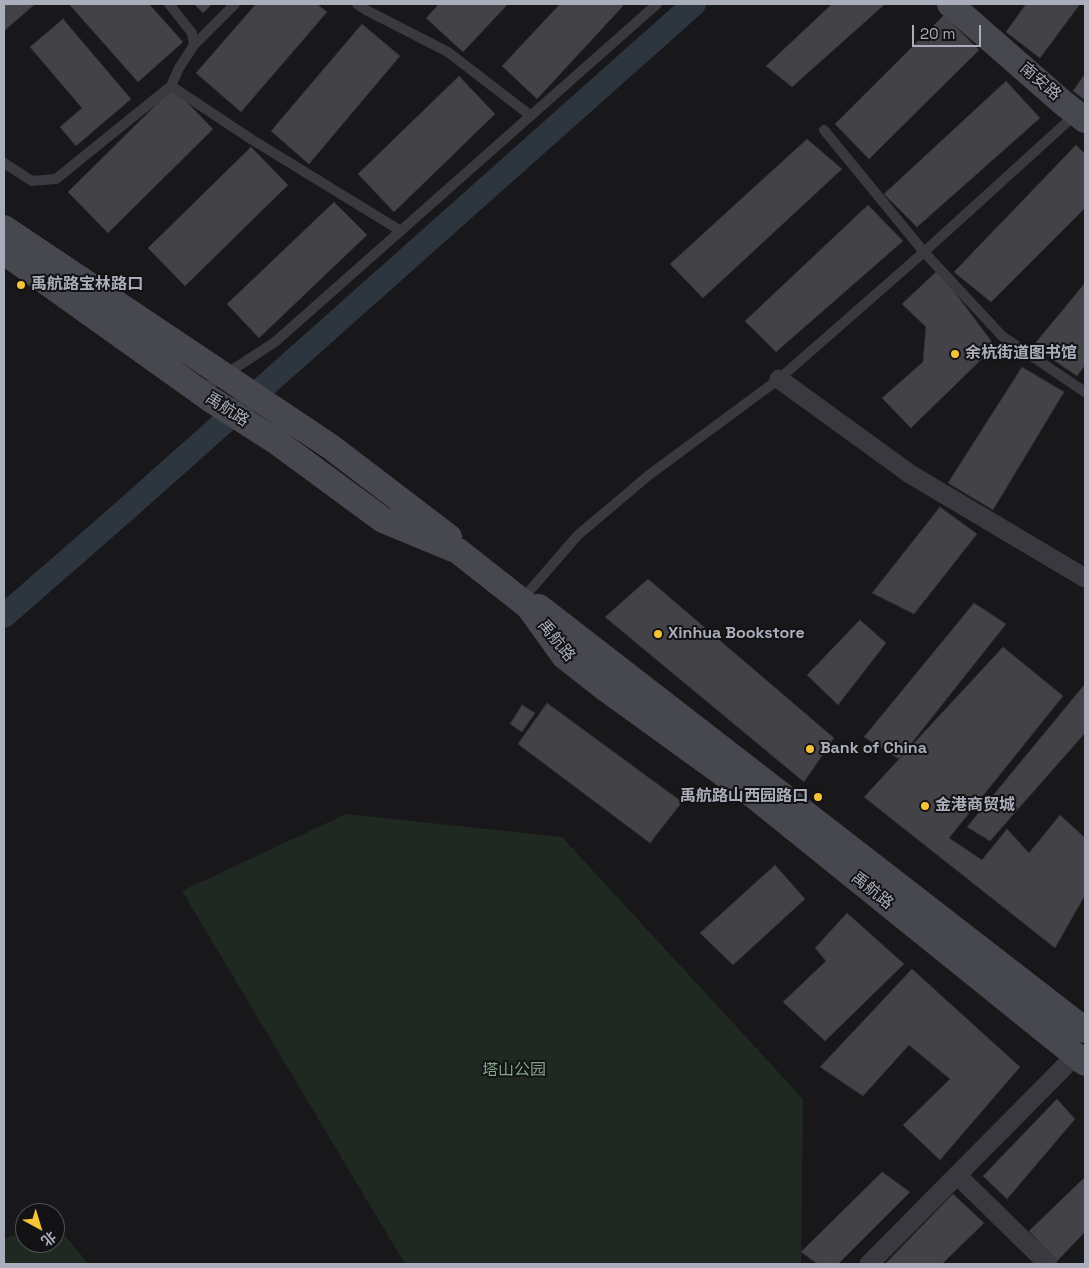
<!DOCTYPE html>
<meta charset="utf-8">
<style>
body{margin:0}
#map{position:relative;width:1089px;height:1268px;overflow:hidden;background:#18181a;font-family:"Space Grotesk","Noto Sans SC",sans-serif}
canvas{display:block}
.frame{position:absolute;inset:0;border:5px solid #aaadba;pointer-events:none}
.north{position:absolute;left:15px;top:1203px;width:50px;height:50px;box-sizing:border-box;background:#131315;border:1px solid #4f5157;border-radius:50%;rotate:141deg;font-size:14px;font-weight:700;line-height:20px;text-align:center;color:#aaadba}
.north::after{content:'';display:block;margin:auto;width:18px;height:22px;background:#f5c335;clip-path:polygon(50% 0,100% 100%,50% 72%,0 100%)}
.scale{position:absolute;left:912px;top:25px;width:69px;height:22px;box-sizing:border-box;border:2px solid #aaadba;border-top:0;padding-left:6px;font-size:15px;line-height:18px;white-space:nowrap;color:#aaadba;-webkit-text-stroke:4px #131315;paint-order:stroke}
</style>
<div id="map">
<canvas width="1089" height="1268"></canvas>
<div class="frame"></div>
<div class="north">北</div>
<div class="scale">20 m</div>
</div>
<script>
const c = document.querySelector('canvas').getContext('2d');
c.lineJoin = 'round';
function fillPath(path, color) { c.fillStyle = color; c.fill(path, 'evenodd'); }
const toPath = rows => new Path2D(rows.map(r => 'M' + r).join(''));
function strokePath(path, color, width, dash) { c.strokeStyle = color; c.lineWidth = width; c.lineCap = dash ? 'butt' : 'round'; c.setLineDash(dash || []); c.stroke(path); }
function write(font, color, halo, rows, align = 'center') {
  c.font = font + ' "Space Grotesk","Noto Sans SC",sans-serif'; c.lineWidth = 4; c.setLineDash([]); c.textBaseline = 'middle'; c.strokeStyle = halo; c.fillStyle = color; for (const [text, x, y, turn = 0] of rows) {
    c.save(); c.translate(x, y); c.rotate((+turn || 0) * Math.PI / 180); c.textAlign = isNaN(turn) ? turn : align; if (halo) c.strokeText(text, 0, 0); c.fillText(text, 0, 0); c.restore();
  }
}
fillPath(toPath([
 [346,814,562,837,803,1099,801,1264,405,1264,182,891],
 [55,1224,89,1264,4,1264,4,1239,25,1231,25,1243,55,1243]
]), '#1f2821');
strokePath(toPath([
 [4,616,122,513,694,4]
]), '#2d353e', 24);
const building = toPath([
 [4,4,35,4,4,31,4,4],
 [69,4,149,4,183,42,138,82,69,4],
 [194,4,212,4,203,13,194,4],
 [256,4,317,4,327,12,241,112,196,73,256,4],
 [439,4,508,4,463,52,426,18,439,4],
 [560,4,621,4,623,6,537,99,502,66,560,4],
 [832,4,885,4,792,87,766,66,832,4],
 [1026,4,1080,4,1040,58,1006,32,1026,4],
 [944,15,979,50,869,159,835,124,944,15],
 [63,19,131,99,76,146,60,127,82,108,30,47,63,19],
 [362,24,400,56,309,164,271,131,362,24],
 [1085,74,1085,100,1073,91,1085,74],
 [459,76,495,114,394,212,358,174,459,76],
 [1006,81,1040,118,917,227,884,194,1006,81],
 [173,88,213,129,108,233,68,192,173,88],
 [807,139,842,169,703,298,670,264,807,139],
 [1076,145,1085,154,1085,208,991,302,954,272,1076,145],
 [251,147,288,185,185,286,148,248,251,147],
 [334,202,367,235,259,338,227,304,334,202],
 [868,205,903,241,776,352,745,321,868,205],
 [938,270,995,346,911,428,882,398,923,362,926,327,902,304,938,270],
 [1085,283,1085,365,1077,376,1033,346,1085,283],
 [1022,367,1064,392,993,510,948,483,1022,367],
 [940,507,977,534,914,614,872,593,940,507],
 [648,579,834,738,804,782,605,617,648,579],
 [974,603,1006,624,899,759,864,737,974,603],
 [860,620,886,643,838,705,807,675,860,620],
 [1003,647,1063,696,949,838,982,860,1007,829,1029,853,1060,815,1085,838,1085,895,1055,948,864,797,1003,647],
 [1085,684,1085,733,990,841,967,827,1085,684],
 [547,703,682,802,650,843,518,744,547,703],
 [522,705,535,713,522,732,510,724,522,705],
 [775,865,805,899,733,965,700,933,775,865],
 [847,913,904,964,825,1041,783,1002,826,961,815,948,847,913],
 [912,969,1020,1067,940,1160,903,1125,950,1079,909,1045,863,1096,820,1067,912,969],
 [1057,1099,1075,1119,1007,1199,983,1176,1057,1099],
 [882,1172,910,1192,838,1264,818,1264,801,1252,882,1172],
 [1085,1177,1085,1232,1057,1261,1029,1231,1085,1177],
 [953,1194,984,1223,942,1264,885,1264,953,1194]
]);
fillPath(building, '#424247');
strokePath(building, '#323236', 1);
strokePath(toPath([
 [169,4,192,33,194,45,179,68,171,86,251,139,401,231],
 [357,4,366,10,448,52,531,116],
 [194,45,235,4],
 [824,130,924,252,1002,336,1085,392],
 [4,163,32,181,56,179,171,86],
 [200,391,275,342,657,4],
 [525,596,578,535,649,475,779,379,924,252,1076,114]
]), '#39393f', 10);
strokePath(toPath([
 [779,379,910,474,1085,578],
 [957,1175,1048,1264],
 [869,1264,1076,1055]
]), '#39393f', 19);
strokePath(toPath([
 [950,4,1062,102,1085,120],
 [4,228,331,447,449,537],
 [4,252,210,399,277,442,383,520,458,551,528,606,564,656,606,689,754,796,1085,1063],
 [539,607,1085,1030]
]), '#47484f', 26);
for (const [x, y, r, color] of [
 [21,285,5,"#f5c335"],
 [955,354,5,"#f5c335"],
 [658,634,5,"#f5c335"],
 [810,749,5,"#f5c335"],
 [818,797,5,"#f5c335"],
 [925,806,5,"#f5c335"]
]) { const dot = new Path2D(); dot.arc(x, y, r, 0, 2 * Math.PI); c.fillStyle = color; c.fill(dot); strokePath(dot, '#131315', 2); }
write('16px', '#aaadba', '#131315', [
 ["南安路",1040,82,41],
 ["禹航路",227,410,33],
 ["禹航路",556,641,51],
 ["禹航路",872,891,39]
]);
write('bold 16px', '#aaadba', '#131315', [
 ["禹航路宝林路口",31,285],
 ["余杭街道图书馆",965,354],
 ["Xinhua Bookstore",668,634],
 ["Bank of China",820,749],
 ["禹航路山西园路口",808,797,"right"],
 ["金港商贸城",935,806]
], 'left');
write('16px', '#81a586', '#131315', [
 ["塔山公园",514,1071]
]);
</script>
